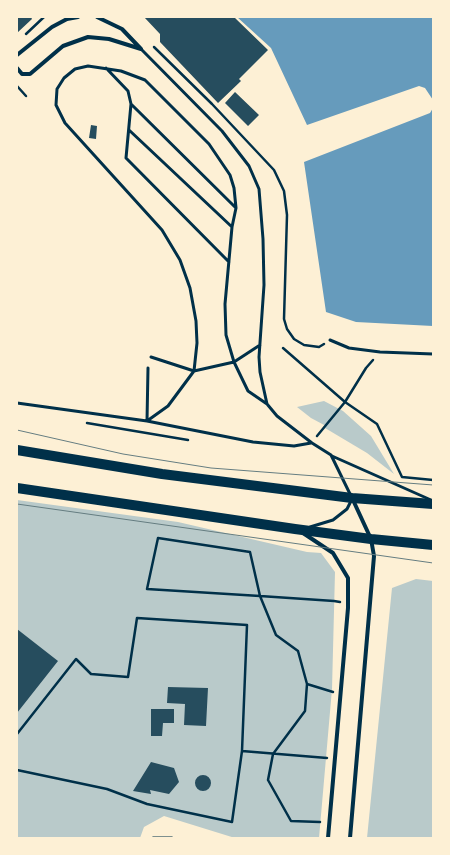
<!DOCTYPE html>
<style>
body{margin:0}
#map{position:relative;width:450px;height:855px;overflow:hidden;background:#fdf0d5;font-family:"Varela Round",sans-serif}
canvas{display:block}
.frame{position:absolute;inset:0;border:18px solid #fdf0d5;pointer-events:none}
</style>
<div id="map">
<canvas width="450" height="855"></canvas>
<div class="frame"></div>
</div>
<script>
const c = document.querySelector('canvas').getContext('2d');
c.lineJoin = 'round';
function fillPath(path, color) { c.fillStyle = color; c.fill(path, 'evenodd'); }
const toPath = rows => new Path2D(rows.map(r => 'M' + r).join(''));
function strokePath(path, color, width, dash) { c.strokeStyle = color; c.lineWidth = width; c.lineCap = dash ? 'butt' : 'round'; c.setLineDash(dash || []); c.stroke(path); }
fillPath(toPath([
 [324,401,343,411,371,436,394,474,367,453,325,428,326,426,311,418,297,407],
 [17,500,178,522,307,552,321,553,335,572,332,689,319,838,235,838,164,816,144,827,140,838,17,838],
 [416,579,433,581,433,838,367,838,392,588]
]), '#b9caca');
fillPath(toPath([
 [237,17,433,17,433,100,425,88,419,86,307,125,271,48],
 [433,108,433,326,356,322,326,312,304,162,430,113]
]), '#669bbc');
fillPath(toPath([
 [17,17,31,17,32,19,17,33],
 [144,17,234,17,268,50,239,79,241,81,218,103,160,42,160,34],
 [235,92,259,115,248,126,225,103],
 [91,125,97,126,96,139,89,138],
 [17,629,58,661,17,713],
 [168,687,208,688,206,726,184,725,185,704,167,703],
 [151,709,174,709,174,723,163,723,162,736,151,736],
 [151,762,174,768,179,782,169,794,150,790,151,794,133,791],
 '195 783a8 8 0 1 1 16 0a8 8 0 1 1-16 0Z'
]), '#264d5e');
strokePath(toPath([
 [26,34,44,17],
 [154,47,212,104,274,170,284,191,287,215,284,319,287,329,294,339,304,345,319,347,324,344],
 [17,86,26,96],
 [283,348,345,402,377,424,402,477,433,480],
 [87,423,188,440],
 [317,436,345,402,366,368,373,360],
 [307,684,305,711,273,754,268,780,291,821,320,822],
 [333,692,307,684,298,651,276,635,260,596,250,552,158,538,147,589,260,596,334,601,340,602],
 [17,734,76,659,91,674,128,677,137,618,247,625,242,751,327,758],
 [17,770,107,789,147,804,232,822,242,751]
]), '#003049', 2.5);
strokePath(toPath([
 [141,49,222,131,249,166,259,189,263,239,264,285,259,357,260,372,267,404],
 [106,68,128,91,131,104,126,158,229,262],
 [131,104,236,208],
 [129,130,232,227],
 [330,340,349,348,380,352,433,354],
 [151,357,194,371,234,362,260,345],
 [17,403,147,421,253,442,294,446,311,443],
 [147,421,168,406,194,371,197,343,196,321,190,288,180,260,162,230,65,123,56,105,57,89,64,78,75,69,88,66,121,71,145,80,209,144,230,175,234,188,236,208,232,227,225,304,226,335,234,362,248,391,267,404,277,416,312,443,331,455,351,496],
 [147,421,148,368],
 [332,456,431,500],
 [310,527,333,520,347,509,351,501],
 [153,838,172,838]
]), '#003049', 3);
strokePath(toPath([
 [17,55,52,27,67,19,78,17],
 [17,68,22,74,30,74,63,46,88,37,109,39,141,49,122,29,97,17],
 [303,533,333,553,348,578,348,608,328,838],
 [350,838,374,556,371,539,353,500]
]), '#003049', 4);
strokePath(toPath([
 [17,450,162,474,352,498,433,504],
 [17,488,295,529,371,539,433,545]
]), '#003049', 10);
strokePath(toPath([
 [17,430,123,454,211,468,433,485],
 [17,504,433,563]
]), '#657d81', 1);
</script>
